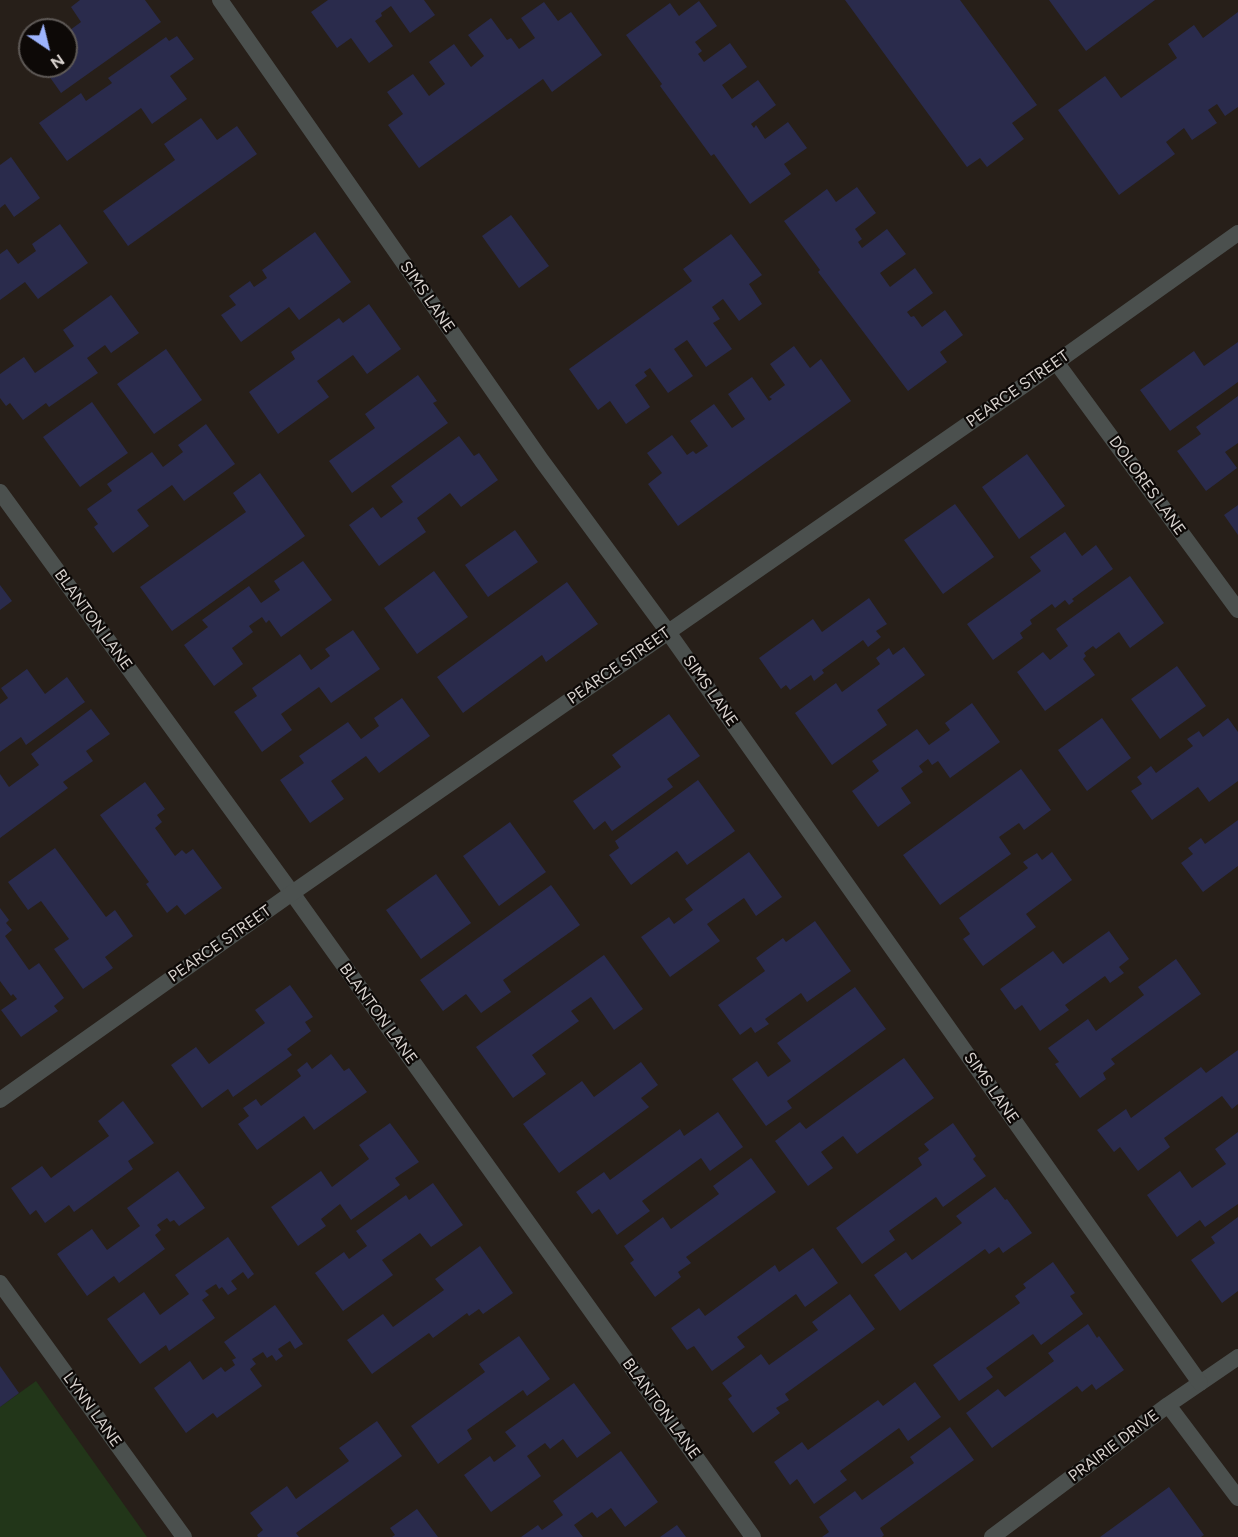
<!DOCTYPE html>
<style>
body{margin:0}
#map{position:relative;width:1238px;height:1537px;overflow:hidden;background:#271f19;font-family:Figtree,sans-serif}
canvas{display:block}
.north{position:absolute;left:18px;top:18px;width:60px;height:60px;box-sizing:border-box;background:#0d0907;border:2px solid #5e5956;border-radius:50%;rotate:145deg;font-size:16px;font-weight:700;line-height:24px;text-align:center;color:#d7d1cd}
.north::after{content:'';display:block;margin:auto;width:21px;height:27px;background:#9db4fd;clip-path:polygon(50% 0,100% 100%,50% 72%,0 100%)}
</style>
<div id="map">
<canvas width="1238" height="1537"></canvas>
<div class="north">N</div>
</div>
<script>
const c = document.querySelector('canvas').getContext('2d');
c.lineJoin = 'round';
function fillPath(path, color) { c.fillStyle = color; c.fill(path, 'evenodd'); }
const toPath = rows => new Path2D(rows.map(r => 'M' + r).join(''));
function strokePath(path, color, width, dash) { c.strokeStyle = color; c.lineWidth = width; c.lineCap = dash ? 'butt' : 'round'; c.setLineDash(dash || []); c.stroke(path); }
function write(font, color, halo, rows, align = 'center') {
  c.font = font + ' Figtree,sans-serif'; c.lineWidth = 4.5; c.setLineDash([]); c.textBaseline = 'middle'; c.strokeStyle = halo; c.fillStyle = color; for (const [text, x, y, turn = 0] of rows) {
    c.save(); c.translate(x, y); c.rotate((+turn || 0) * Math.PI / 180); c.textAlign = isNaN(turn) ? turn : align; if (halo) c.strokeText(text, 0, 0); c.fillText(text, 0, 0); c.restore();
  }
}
fillPath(toPath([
 [36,1381,147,1537,0,1537,0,1407]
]), '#223619');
fillPath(toPath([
 [80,0,145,0,161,22,61,93,42,66,66,66,66,33,81,22,71,7],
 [328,0,424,0,435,15,410,33,391,6,381,13,382,16,375,21,393,46,369,63,351,38,337,48,311,12],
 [845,0,960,0,1037,105,1012,123,1024,139,987,167,980,158,967,167],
 [1049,0,1155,0,1086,51],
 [699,1,717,26,695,42,702,51,698,54,704,62,730,43,747,67,722,85,732,99,758,80,776,105,751,124,754,128,756,125,765,139,788,122,807,148,784,164,791,174,750,204,714,154,711,156,660,86,662,84,626,35,670,3,679,16],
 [544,2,558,21,571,12,602,55,552,92,543,79,419,168,388,125,403,114,387,92,413,74,429,96,445,84,429,62,454,44,471,67,484,56,468,35,491,18,507,40,511,38,519,49,535,38,521,18],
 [1238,12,1238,107,1225,116,1217,104,1208,110,1217,123,1192,140,1184,128,1166,142,1175,154,1119,195,1058,110,1105,76,1121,98,1177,58,1168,44,1194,25,1203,38],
 [177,36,194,59,170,76,187,99,152,124,141,108,67,161,39,123,81,93,86,101,112,83,108,78,166,37,169,41],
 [201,118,217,140,237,126,257,154,128,246,103,211,175,160,164,144],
 [11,157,40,198,14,217,5,204,0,208,0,165],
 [857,187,876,213,855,229,862,239,858,242,862,248,887,229,906,254,880,273,890,287,915,268,933,293,907,312,911,317,914,316,922,327,945,310,963,335,940,352,947,362,908,391,818,272,820,270,784,221,827,189,836,202],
 [511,215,549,266,519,288,482,236],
 [60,224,88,263,38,299,25,282,0,300,0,254,7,249,18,264,36,251,32,244],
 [315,232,351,282,299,320,289,307,241,342,221,315,236,305,229,296,250,281,254,287,267,278,262,270],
 [731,234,762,275,749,284,762,304,739,321,723,299,712,307,720,319,713,323,732,349,706,367,687,340,674,349,693,376,668,393,650,368,644,372,647,376,635,385,650,407,626,424,610,401,598,410,569,369,692,281,683,269],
 [111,295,139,333,111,353,105,345,87,358,98,373,49,407,46,403,23,420,10,403,6,406,0,398,0,374,24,357,35,373,74,346,63,330],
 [369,304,401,349,367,374,353,355,317,381,329,397,278,434,249,392,295,359,291,352,339,318,343,323],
 [1238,342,1238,382,1170,431,1140,390,1194,351,1204,366],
 [794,346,810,368,821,359,851,401,678,526,648,484,662,473,647,453,672,435,687,455,693,451,696,454,708,446,690,421,714,404,732,428,745,419,728,394,752,377,769,401,772,399,769,397,785,385,770,364],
 [166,349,202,400,154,434,117,384],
 [418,375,437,401,433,403,448,423,352,493,329,461,375,428,365,414],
 [1238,396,1238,443,1225,452,1237,468,1206,491,1177,451,1201,434,1196,427],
 [92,402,128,453,80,487,43,437],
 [206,424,235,464,184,501,172,485,137,510,149,526,113,553,94,527,98,524,87,509,112,491,107,484,152,452,163,467,183,452,178,445],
 [459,436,474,456,479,453,498,480,461,507,450,493,417,518,426,532,379,566,349,525,373,507,381,518,403,502,391,486],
 [1027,454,1065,506,1019,539,982,487],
 [260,473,305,536,172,631,140,587,246,512,233,493],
 [955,504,994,557,943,594,904,540],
 [1238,505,1238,535,1224,515],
 [515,530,538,562,488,597,465,565],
 [1065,532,1082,556,1096,545,1113,569,1072,599,1074,601,1069,605,1065,600,1055,608,1052,604,1030,620,1032,624,1020,633,1023,638,993,660,967,624,1041,571,1030,557],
 [303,561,332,600,281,637,269,620,266,623,262,617,249,626,253,632,232,648,243,664,214,686,184,645,208,627,202,620,249,586,261,603,280,590,274,581],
 [434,571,468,617,417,654,384,608],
 [1130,576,1164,623,1130,648,1119,632,1096,649,1093,646,1084,653,1086,656,1083,659,1095,675,1045,711,1017,672,1043,652,1050,660,1068,646,1056,629],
 [567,582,598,624,546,662,542,655,463,713,437,677],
 [0,585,12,601,0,610],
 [869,598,887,624,876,631,881,637,868,647,863,640,822,670,824,673,814,681,811,675,790,690,786,685,781,689,759,658,813,619,822,632],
 [353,630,380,669,331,703,319,687,281,714,292,730,262,752,234,712,257,696,252,688,300,654,311,670,330,656,325,649],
 [904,647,925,675,877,710,887,725,832,765,795,713,836,683,842,692,880,664,876,658,889,648,893,655],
 [1177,666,1206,706,1160,739,1131,699],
 [27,669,45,694,67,677,85,702,26,745,21,737,0,752,0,704,8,698,1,688],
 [402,698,430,736,379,773,366,756,331,781,344,799,310,823,280,780,304,763,299,756,348,722,361,739,379,726,374,718],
 [972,703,1000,742,950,778,938,761,932,765,928,759,919,766,923,772,901,788,911,803,878,827,852,791,879,771,872,761,917,729,929,745,950,730,945,723],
 [91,709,110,734,86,751,93,761,63,782,68,788,0,838,0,774,9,787,39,765,31,754],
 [669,714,700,756,667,779,673,787,612,831,605,821,594,830,573,801,621,767,612,755],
 [1102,718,1131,758,1087,791,1058,750],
 [1228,718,1238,732,1238,781,1209,802,1198,787,1152,820,1131,791,1142,784,1137,777,1151,766,1156,773,1193,746,1187,739,1199,731,1203,737],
 [1021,769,1051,810,1024,830,1019,823,999,837,1011,854,940,905,903,855],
 [698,780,735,831,687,865,677,851,631,885,609,855,619,848,615,841],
 [145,782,165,809,157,815,162,822,155,828,175,856,182,850,186,854,193,849,222,888,185,915,177,905,167,913,146,884,149,882,100,815],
 [1238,820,1238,866,1203,892,1181,863,1193,854,1188,848,1201,838,1205,844],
 [510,822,546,872,499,906,463,856],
 [55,848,106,917,115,910,133,936,105,957,113,968,83,989,54,949,69,939,41,901,28,910,8,882],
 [749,852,782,897,756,916,744,898,707,924,720,941,670,977,641,937,669,917,674,924,693,910,685,899],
 [1052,852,1072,880,1026,914,1036,927,983,966,963,939,970,934,959,918,1028,868,1023,862,1037,853,1042,860],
 [436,874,471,923,421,959,386,910],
 [551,885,580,925,503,980,511,992,481,1013,466,994,443,1011,420,980],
 [0,908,9,920,6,923,12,930,5,936,29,970,39,963,64,998,54,1006,58,1011,21,1037,1,1010,17,999,13,994,11,996,0,981],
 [815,921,851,971,807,1002,801,993,765,1019,769,1024,755,1033,751,1027,740,1035,718,1005,765,971,756,958,783,938,786,942],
 [1109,931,1129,959,1119,967,1124,973,1110,983,1105,976,1065,1005,1069,1010,1040,1031,1022,1005,1015,1010,1000,989,1053,951,1063,964],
 [604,955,643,1009,614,1030,591,997,571,1011,579,1021,532,1055,546,1074,513,1098,476,1047],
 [1176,959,1201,994,1111,1059,1115,1064,1103,1073,1106,1079,1080,1098,1055,1064,1059,1062,1048,1048,1088,1019,1096,1031,1144,995,1138,987],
 [290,985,313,1017,305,1022,311,1031,287,1049,292,1055,233,1097,228,1089,202,1108,171,1065,196,1047,209,1064,265,1023,255,1010],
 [855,987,886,1029,787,1101,792,1108,766,1126,732,1079,757,1061,768,1077,791,1061,777,1043],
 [1238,1050,1238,1104,1232,1109,1222,1096,1164,1138,1170,1147,1138,1171,1120,1147,1114,1152,1097,1130,1126,1109,1131,1118,1201,1067,1206,1073],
 [331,1054,344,1071,349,1068,367,1092,314,1130,304,1116,257,1150,238,1124,249,1116,243,1108,256,1099,261,1106,301,1076,297,1070,307,1062,312,1069],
 [904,1058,934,1098,857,1154,843,1136,821,1152,833,1168,808,1186,775,1141,800,1122,806,1129],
 [641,1062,658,1085,641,1098,649,1107,559,1173,523,1124,582,1081,594,1097],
 [123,1101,154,1143,128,1161,133,1169,74,1212,69,1205,45,1223,36,1210,30,1215,11,1188,42,1166,51,1178,109,1136,98,1121],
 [718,1112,743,1147,710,1171,701,1158,642,1201,650,1211,617,1235,599,1209,592,1214,576,1192,604,1172,610,1180,680,1129,684,1136],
 [390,1123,419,1162,395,1178,400,1185,351,1220,340,1204,321,1219,326,1226,298,1246,271,1207,321,1171,332,1187,369,1159,359,1145],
 [953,1123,976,1156,973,1159,986,1176,943,1207,936,1197,889,1231,895,1240,862,1264,836,1228,922,1165,918,1158,929,1150,924,1144],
 [1238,1132,1238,1204,1205,1227,1200,1220,1177,1237,1147,1195,1180,1171,1192,1188,1226,1164,1215,1149],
 [751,1158,776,1192,686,1257,691,1263,678,1272,681,1277,655,1297,630,1263,634,1260,624,1246,663,1217,671,1229,719,1194,713,1186],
 [178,1171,205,1208,179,1226,174,1220,170,1222,167,1218,157,1225,161,1230,155,1235,165,1249,119,1283,114,1276,87,1296,57,1254,92,1229,107,1250,140,1226,127,1208],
 [433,1183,463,1225,431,1247,420,1233,382,1260,393,1275,343,1311,315,1273,344,1252,349,1259,367,1246,356,1231,406,1195,409,1200],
 [995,1187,1005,1200,1007,1199,1032,1233,1003,1253,999,1247,989,1254,985,1249,900,1311,874,1275,906,1252,912,1260,962,1223,956,1216],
 [1238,1217,1238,1291,1222,1303,1191,1260,1215,1243,1211,1237],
 [228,1237,254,1274,248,1279,243,1272,231,1281,237,1289,228,1295,222,1287,219,1289,216,1284,205,1291,209,1295,202,1300,215,1318,169,1351,166,1345,140,1364,107,1319,144,1292,160,1315,189,1294,175,1275],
 [480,1246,513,1293,483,1314,479,1309,469,1316,467,1313,433,1338,429,1333,372,1374,347,1340,383,1314,393,1327,444,1290,435,1279],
 [813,1248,838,1283,805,1307,796,1294,737,1337,745,1347,712,1371,694,1346,687,1350,671,1328,699,1308,705,1316,775,1265,779,1272],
 [1053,1262,1075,1293,1070,1296,1083,1314,1041,1345,1033,1334,986,1368,993,1377,959,1401,933,1365,1020,1303,1015,1296,1026,1288,1023,1284],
 [850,1294,875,1329,785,1394,789,1400,776,1408,780,1413,753,1433,728,1399,732,1396,722,1383,761,1354,769,1365,818,1330,812,1322],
 [275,1305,303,1344,295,1349,290,1341,278,1349,283,1356,276,1361,272,1355,267,1358,263,1352,252,1359,256,1364,250,1369,262,1386,217,1418,213,1413,186,1433,154,1388,190,1361,203,1380,221,1367,225,1372,235,1365,232,1360,236,1358,224,1342],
 [1088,1324,1097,1338,1099,1336,1124,1370,1096,1390,1092,1384,1082,1392,1077,1386,992,1448,966,1413,998,1389,1005,1397,1054,1361,1048,1353],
 [519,1336,550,1379,527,1396,523,1390,467,1430,472,1439,438,1464,411,1426,485,1372,479,1364],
 [0,1366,19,1393,0,1407],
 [915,1382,941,1417,908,1441,899,1428,840,1471,847,1480,814,1504,797,1479,790,1485,774,1462,802,1442,808,1450,878,1400,883,1406],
 [574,1383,611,1433,577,1458,563,1439,550,1449,545,1443,527,1456,541,1476,491,1512,464,1475,490,1456,494,1462,516,1446,505,1432],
 [377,1421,402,1456,296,1533,299,1537,258,1537,257,1535,263,1530,250,1513,287,1486,296,1499,349,1461,339,1448],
 [950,1427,974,1460,880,1528,884,1535,882,1537,822,1537,829,1532,819,1517,855,1491,862,1500,914,1463,910,1457],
 [621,1451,658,1502,625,1527,611,1508,597,1518,592,1512,574,1525,583,1537,521,1537,538,1525,542,1530,563,1515,553,1501],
 [1169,1487,1204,1535,1201,1537,1100,1537],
 [417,1509,438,1537,392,1537,395,1535,390,1528],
 [677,1525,686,1537,660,1537]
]), '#2a2b4c');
strokePath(toPath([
 [1056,362,1238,610],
 [0,492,292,893,753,1537],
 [0,1283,184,1537],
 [1168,1405,1238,1498],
 [992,1537,1168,1405,1238,1357]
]), '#4b504e', 16);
strokePath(toPath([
 [220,0,542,461,668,632,1200,1383],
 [0,1100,292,893,1023,386,1238,233]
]), '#4b504e', 16);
write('16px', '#d7d1cd', '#0d0907', [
 ["SIMS LANE",427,297,55],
 ["PEARCE STREET",1018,389,-35],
 ["DOLORES LANE",1147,486,54],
 ["BLANTON LANE",93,620,54],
 ["PEARCE STREET",619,666,-35],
 ["SIMS LANE",710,691,55],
 ["PEARCE STREET",220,944,-35],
 ["BLANTON LANE",378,1014,54],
 ["SIMS LANE",991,1088,55],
 ["BLANTON LANE",661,1409,54],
 ["LYNN LANE",92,1410,54],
 ["PRAIRIE DRIVE",1114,1446,-37]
]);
</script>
